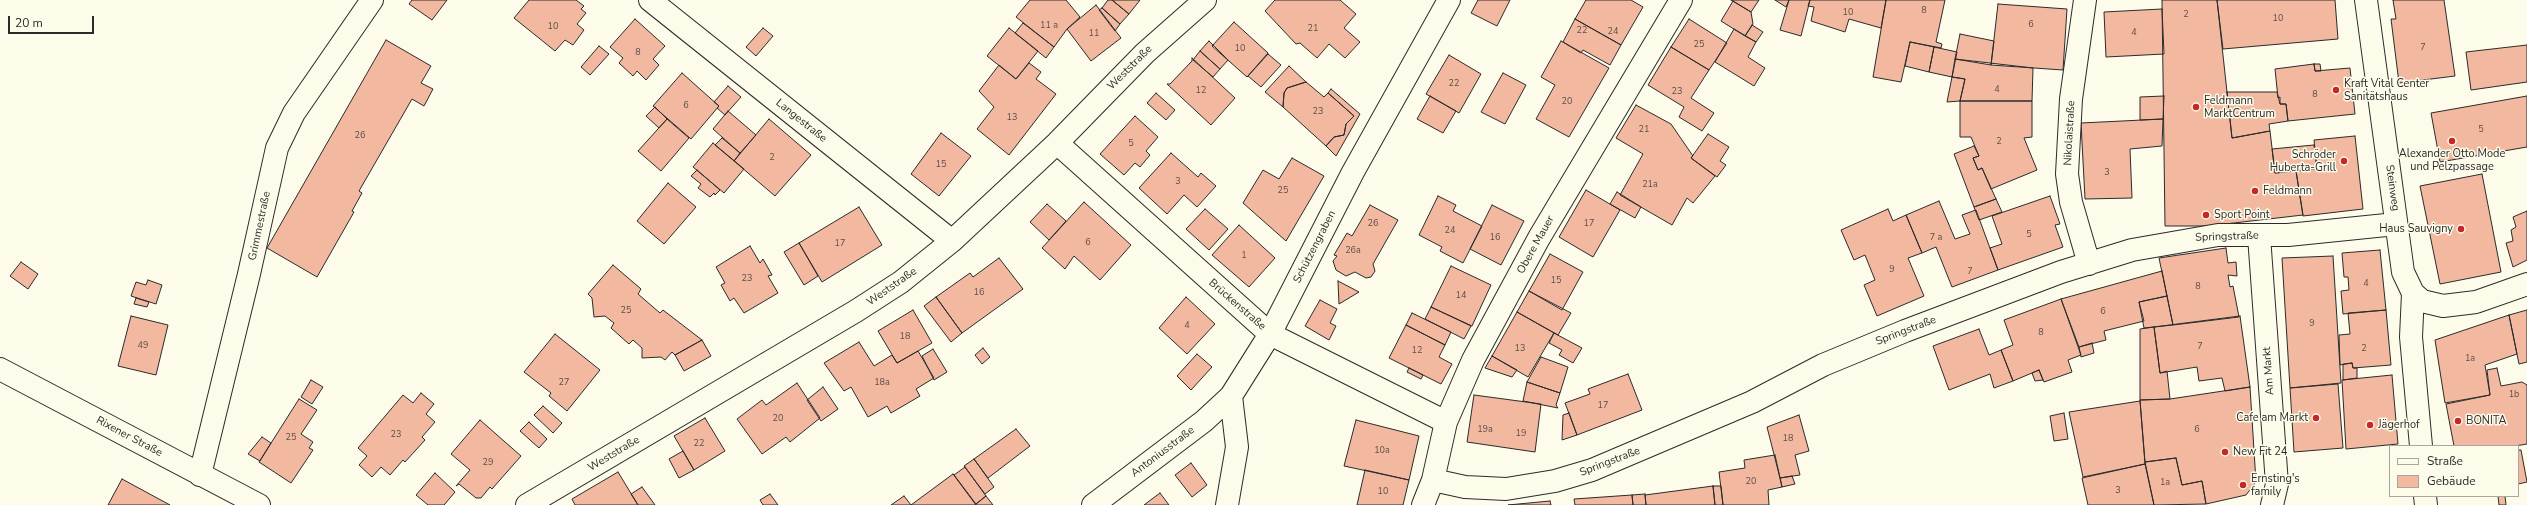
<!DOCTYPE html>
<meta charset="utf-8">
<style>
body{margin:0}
#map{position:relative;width:2527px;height:505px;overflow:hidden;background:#fdfbea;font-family:"Nunito Sans",sans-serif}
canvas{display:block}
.legend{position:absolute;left:2389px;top:445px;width:130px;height:52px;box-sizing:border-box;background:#fdfbea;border:1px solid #a9a89e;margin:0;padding:5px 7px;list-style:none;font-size:12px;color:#2b2b2b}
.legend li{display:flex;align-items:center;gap:8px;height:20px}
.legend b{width:20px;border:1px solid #a9a89e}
.scale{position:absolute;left:8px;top:16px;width:86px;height:18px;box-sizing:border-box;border:2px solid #2b2b2b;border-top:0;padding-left:5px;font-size:12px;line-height:14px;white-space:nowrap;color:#2b2b2b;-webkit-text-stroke:3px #fdfbea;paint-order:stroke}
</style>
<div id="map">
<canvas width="2527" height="505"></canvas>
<ul class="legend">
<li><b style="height:5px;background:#fdfbea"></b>Straße</li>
<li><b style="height:11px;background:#f2b8a0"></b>Gebäude</li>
</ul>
<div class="scale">20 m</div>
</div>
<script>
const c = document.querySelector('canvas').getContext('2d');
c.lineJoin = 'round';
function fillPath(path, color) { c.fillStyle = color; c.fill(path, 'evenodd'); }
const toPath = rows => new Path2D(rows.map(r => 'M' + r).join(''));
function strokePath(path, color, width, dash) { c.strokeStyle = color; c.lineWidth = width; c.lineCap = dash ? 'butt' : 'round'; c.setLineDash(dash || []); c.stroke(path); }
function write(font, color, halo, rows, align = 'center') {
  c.font = font + ' "Nunito Sans",sans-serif'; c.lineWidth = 3; c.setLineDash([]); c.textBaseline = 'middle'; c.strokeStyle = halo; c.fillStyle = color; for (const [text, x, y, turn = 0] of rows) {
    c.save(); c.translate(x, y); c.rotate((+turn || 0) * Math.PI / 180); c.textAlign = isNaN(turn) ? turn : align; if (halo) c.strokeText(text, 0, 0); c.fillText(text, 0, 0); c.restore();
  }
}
const building = toPath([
 [412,0,447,0,432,20,409,4,412,0],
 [529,0,576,0,584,6,581,9,586,13,577,24,584,30,573,45,565,40,555,51,514,18,529,0],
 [1030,0,1066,0,1080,17,1067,29,1054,47,1016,17,1030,0],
 [1108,0,1112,0,1129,14,1120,24,1102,8,1108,0],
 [1112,0,1140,0,1129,14,1112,0],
 [1275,0,1340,0,1356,14,1344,28,1360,42,1345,58,1329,44,1317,58,1300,43,1296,44,1265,11,1275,0],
 [1478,0,1510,0,1497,26,1471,13,1478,0],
 [1586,0,1631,0,1643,7,1621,45,1575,19,1586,0],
 [1731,0,1759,0,1751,12,1731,0],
 [1775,0,1789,0,1786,7,1775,0],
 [1789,0,1810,0,1801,36,1780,30,1789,0],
 [1810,0,1886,0,1881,28,1849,19,1845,32,1811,21,1814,7,1808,6,1810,0],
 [1886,0,1945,0,1936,42,1942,44,1941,48,1910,42,1901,82,1873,77,1886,0],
 [2162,0,2217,0,2232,138,2270,131,2275,173,2296,171,2303,215,2208,226,2165,226,2162,0],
 [2217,0,2335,0,2338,39,2223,49,2217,0],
 [2393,0,2444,0,2455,76,2399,83,2391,19,2396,19,2393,0],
 [1733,1,1751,12,1753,24,1745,36,1721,21,1733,1],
 [1998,4,2067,9,2063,70,1991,65,1998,4],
 [1096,5,1121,38,1091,61,1067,29,1096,5],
 [1102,8,1120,24,1115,31,1099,10,1102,8],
 [2162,9,2164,54,2106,57,2104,12,2162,9],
 [635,19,665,46,653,59,659,65,646,80,637,71,633,76,619,63,623,58,610,47,635,19],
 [1575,19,1621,45,1610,65,1583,50,1581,53,1563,42,1575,19],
 [1689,19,1727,43,1709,70,1671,47,1689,19],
 [1234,22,1268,53,1247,77,1212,46,1234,22],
 [1023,23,1054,47,1046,58,1015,33,1023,23],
 [1752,25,1763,32,1756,42,1745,36,1752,25],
 [763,28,773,36,756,56,746,47,763,28],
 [1009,28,1038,51,1016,79,987,56,1009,28],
 [1734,29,1756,42,1748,57,1765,68,1754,86,1715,62,1734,29],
 [1960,34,1994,41,1991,65,1955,59,1960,34],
 [386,40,431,66,421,83,433,89,424,106,412,99,359,191,362,193,352,211,354,212,317,277,267,248,386,40],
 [1209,41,1228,60,1220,69,1200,51,1209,41],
 [1561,41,1609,68,1569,137,1536,119,1555,85,1541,77,1561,41],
 [1910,42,1934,47,1929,72,1905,66,1910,42],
 [2527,45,2527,82,2471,90,2466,52,2527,45],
 [599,46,609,54,590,75,581,67,599,46],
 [1671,47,1709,70,1691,98,1714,113,1702,131,1679,117,1684,107,1648,85,1671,47],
 [1934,47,1957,52,1952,77,1929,72,1934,47],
 [1200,51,1220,69,1213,77,1193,60,1200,51],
 [1268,54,1281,65,1261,87,1248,76,1268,54],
 [1449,55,1481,74,1459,113,1426,94,1449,55],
 [1192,58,1235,98,1211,125,1167,84,1170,84,1192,61,1192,58],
 [1955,59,2033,68,2032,101,1960,101,1965,79,1952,77,1955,59],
 [1029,63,1041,72,1036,79,1056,94,1009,155,977,129,994,107,979,91,999,65,1016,79,1029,63],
 [2314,64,2315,71,2350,68,2355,114,2288,121,2286,104,2280,104,2280,97,2278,98,2275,69,2314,64],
 [2314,64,2320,64,2321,71,2315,71,2314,64],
 [1289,66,1306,82,1287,88,1284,93,1283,107,1265,92,1289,66],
 [682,73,719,106,691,139,653,106,682,73],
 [1503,73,1526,85,1505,124,1481,112,1503,73],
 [1952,77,1965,79,1960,101,1947,102,1952,77],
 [1306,82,1324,97,1328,93,1354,116,1346,124,1344,135,1334,137,1326,146,1283,107,1284,93,1287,88,1306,82],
 [728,86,741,97,725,115,717,108,719,106,714,102,728,86],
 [1331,89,1360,114,1336,156,1326,146,1334,137,1344,135,1346,124,1354,116,1328,93,1331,89],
 [2227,92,2277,92,2280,104,2286,104,2288,121,2269,124,2270,131,2232,138,2227,92],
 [1156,93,1175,110,1166,120,1147,103,1156,93],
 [1430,96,1456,111,1443,133,1417,119,1430,96],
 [2164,96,2163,119,2140,120,2140,97,2164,96],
 [2527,96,2527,147,2440,162,2431,113,2527,96],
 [1960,101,2032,101,2032,137,2024,138,2037,170,1991,189,1982,168,1978,170,1973,158,1979,156,1971,137,1960,137,1960,101],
 [1636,105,1671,124,1693,156,1691,158,1715,176,1693,203,1687,198,1672,225,1620,195,1643,154,1616,138,1636,105],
 [655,107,667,119,659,128,646,116,655,107],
 [728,111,756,135,740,153,713,129,728,111],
 [1135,116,1158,137,1146,151,1150,155,1140,167,1135,163,1124,175,1100,154,1135,116],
 [667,119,689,138,661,171,638,151,667,119],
 [769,119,811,155,775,196,734,161,769,119],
 [2163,119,2162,146,2130,149,2132,198,2085,199,2081,123,2163,119],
 [941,133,971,156,939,196,911,174,941,133],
 [1708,134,1729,147,1720,161,1726,165,1717,177,1691,158,1708,134],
 [2355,136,2363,209,2303,216,2296,171,2317,169,2314,140,2355,136],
 [722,138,740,153,734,161,715,145,722,138],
 [713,143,744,169,724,193,693,167,713,143],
 [2314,145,2317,169,2275,173,2272,149,2314,145],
 [1974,146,1979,156,1973,158,1978,170,1982,168,1996,199,1974,207,1954,154,1974,146],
 [1171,153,1198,177,1201,173,1216,186,1197,207,1184,195,1167,214,1139,188,1171,153],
 [1292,158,1324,176,1286,241,1243,203,1263,170,1279,179,1292,158],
 [697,170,720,190,715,195,714,193,710,197,698,188,701,184,691,176,697,170],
 [2482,174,2501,272,2440,284,2420,186,2482,174],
 [668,183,696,207,664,244,637,221,668,183],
 [1586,190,1620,210,1593,257,1559,237,1586,190],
 [1617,192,1641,207,1635,218,1610,204,1617,192],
 [1438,196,1456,205,1453,211,1482,226,1463,263,1440,251,1442,247,1419,235,1438,196],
 [2050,196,2060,224,2055,225,2063,247,1998,270,1990,248,2002,244,1992,216,2050,196],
 [1996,199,2002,212,1979,220,1974,207,1996,199],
 [1939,201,1955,239,1970,234,1962,215,1976,210,1998,270,1952,287,1936,247,1922,253,1906,215,1939,201],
 [1084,202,1131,245,1100,280,1074,256,1065,269,1042,248,1084,202],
 [1047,204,1066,221,1049,240,1030,222,1047,204],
 [1370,205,1398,220,1373,264,1375,271,1371,277,1366,278,1355,272,1346,276,1336,270,1333,261,1337,256,1334,255,1347,233,1352,236,1370,205],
 [1492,205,1524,221,1501,265,1470,249,1492,205],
 [859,207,882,245,822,282,799,243,859,207],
 [1205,209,1228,229,1209,250,1186,229,1205,209],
 [1888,209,1893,221,1906,215,1922,253,1908,258,1924,296,1877,316,1864,285,1875,280,1865,255,1854,260,1841,230,1888,209],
 [2527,211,2527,260,2513,267,2506,243,2513,241,2511,230,2516,227,2513,217,2527,211],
 [1239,225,1275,258,1249,287,1212,255,1239,225],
 [799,243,818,276,804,285,784,252,799,243],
 [750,246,760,263,763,259,772,275,768,276,778,293,744,313,734,298,730,301,721,285,725,283,716,267,750,246],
 [2226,248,2228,263,2236,262,2237,276,2228,275,2230,287,2233,286,2239,317,2173,325,2159,258,2226,248],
 [2380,250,2386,310,2343,314,2341,291,2349,290,2348,277,2344,277,2342,253,2380,250],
 [1550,254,1583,272,1562,310,1529,291,1550,254],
 [2333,256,2341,383,2290,388,2282,258,2333,256],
 [999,258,1023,289,962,333,936,297,970,273,973,277,999,258],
 [21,262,38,274,28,289,10,276,21,262],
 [613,265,641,289,638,294,660,313,663,310,702,340,675,355,672,352,665,360,661,357,642,358,642,348,633,340,629,344,611,328,614,323,605,316,594,317,592,298,588,294,613,265],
 [1451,266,1491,285,1472,326,1431,307,1451,266],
 [2162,271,2167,296,2139,302,2144,321,2104,331,2106,340,2079,347,2061,299,2162,271],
 [148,280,162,285,156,304,131,296,136,282,146,285,148,280],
 [1338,281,1359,292,1339,304,1338,281],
 [1529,291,1571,313,1558,335,1517,312,1529,291],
 [2167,296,2173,325,2144,328,2139,302,2167,296],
 [936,297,962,333,951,342,924,306,936,297],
 [1186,297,1215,324,1187,354,1159,328,1186,297],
 [136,298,149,302,147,307,134,304,136,298],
 [2061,299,2081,355,2068,360,2072,372,2044,382,2039,370,2013,381,2001,350,2013,345,2004,320,2061,299],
 [1320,300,1337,309,1330,323,1336,326,1329,340,1305,326,1320,300],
 [1431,307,1471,326,1464,339,1425,319,1431,307],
 [913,310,932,343,897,363,878,331,913,310],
 [2386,310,2391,365,2353,368,2352,363,2340,365,2339,335,2350,334,2348,313,2386,310],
 [2527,310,2527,362,2519,364,2509,315,2527,310],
 [1517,312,1554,333,1528,377,1492,356,1517,312],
 [1412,313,1451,332,1445,345,1406,325,1412,313],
 [2509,315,2517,354,2485,365,2490,395,2445,403,2435,340,2509,315],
 [131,316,168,325,156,375,118,366,131,316],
 [2240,316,2250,387,2225,391,2222,378,2199,381,2197,367,2160,373,2154,327,2240,316],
 [1406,325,1445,345,1439,357,1452,364,1441,384,1389,358,1406,325],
 [2154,327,2160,373,2167,371,2170,399,2140,400,2140,329,2154,327],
 [1979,329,1989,355,2001,350,2013,381,1994,388,1990,374,1949,390,1933,346,1979,329],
 [1554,333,1582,348,1573,363,1559,355,1562,350,1549,343,1554,333],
 [555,334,600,370,567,411,549,396,551,393,524,372,555,334],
 [702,340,711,356,684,371,675,355,702,340],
 [859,342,874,366,892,355,897,363,918,351,934,378,916,389,920,396,891,413,887,406,868,417,851,387,844,391,824,363,859,342],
 [2092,343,2094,353,2081,357,2079,347,2092,343],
 [983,348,990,357,982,364,975,355,983,348],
 [933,349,947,372,934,380,922,356,933,349],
 [1197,354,1212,367,1191,390,1177,376,1197,354],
 [1492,356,1517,370,1512,377,1485,368,1492,356],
 [1541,357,1568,367,1560,393,1527,382,1541,357],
 [2352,363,2353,368,2357,368,2357,378,2343,380,2343,364,2352,363],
 [1409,368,1423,375,1421,379,1407,372,1409,368],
 [2497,368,2501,386,2522,382,2527,385,2527,444,2515,446,2454,446,2446,404,2490,395,2487,370,2497,368],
 [2039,370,2043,380,2035,381,2032,373,2039,370],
 [1628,374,1642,410,1577,435,1565,403,1590,394,1588,389,1628,374],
 [2392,375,2398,444,2346,449,2342,380,2392,375],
 [311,380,323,387,312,404,301,397,311,380],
 [1527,382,1560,393,1556,405,1558,408,1523,401,1527,382],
 [797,383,820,418,790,442,786,437,762,454,737,419,762,400,766,405,797,383],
 [2338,384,2343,448,2294,452,2290,388,2338,384],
 [823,387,838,409,821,421,807,400,823,387],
 [2250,387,2256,482,2246,495,2206,504,2202,481,2182,485,2176,458,2145,462,2140,400,2170,399,2250,387],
 [421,393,434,404,426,414,435,422,422,437,425,440,405,462,403,460,390,475,381,467,372,477,359,465,367,456,358,448,403,395,413,403,421,393],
 [1474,395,1541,404,1535,452,1467,442,1474,395],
 [299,399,317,410,301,434,313,442,309,448,313,450,291,483,259,462,299,399],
 [2140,401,2145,464,2083,477,2069,412,2140,401],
 [543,406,562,423,553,433,534,415,543,406],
 [1569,413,1577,435,1562,440,1563,415,1569,413],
 [2064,413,2068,439,2054,441,2050,416,2064,413],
 [1799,415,1809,451,1795,455,1800,475,1780,478,1767,427,1799,415],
 [705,418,725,451,694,470,674,436,705,418],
 [480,420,521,456,492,489,490,487,481,498,476,498,459,484,456,486,470,470,451,454,480,420],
 [1356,420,1419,436,1409,480,1344,466,1356,420],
 [529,422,547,439,539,448,520,431,529,422],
 [1016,429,1030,446,988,478,974,459,1016,429],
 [262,437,271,443,260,461,248,454,262,437],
 [2518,450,2521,450,2527,482,2518,484,2518,450],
 [683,451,694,470,679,478,669,459,683,451],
 [1775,455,1782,487,1768,490,1769,505,1723,505,1719,472,1745,468,1744,460,1775,455],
 [2176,458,2182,485,2202,481,2206,504,2154,505,2145,462,2176,458],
 [974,459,994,487,985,494,964,466,974,459],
 [1191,463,1207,485,1192,497,1175,475,1191,463],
 [2145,464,2154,505,2088,505,2082,478,2145,464],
 [965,467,986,496,976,504,954,475,965,467],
 [1365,470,1409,480,1403,505,1357,505,1365,470],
 [618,472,638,505,575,505,572,499,618,472],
 [435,473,455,492,444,505,428,505,416,495,435,473],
 [953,474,976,505,911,505,953,474],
 [1792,476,1795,484,1782,487,1780,478,1792,476],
 [122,479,170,505,108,505,122,479],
 [1713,486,1721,486,1723,505,1715,505,1713,486],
 [1713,486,1715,505,1646,505,1645,495,1713,486],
 [642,487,655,505,638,505,631,494,642,487],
 [1160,493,1169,505,1144,505,1160,493],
 [770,494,778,505,763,505,760,500,770,494],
 [1645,494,1646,505,1633,505,1632,495,1645,494],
 [1632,495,1633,505,1575,505,1574,499,1632,495],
 [904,496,911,505,891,505,904,496],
 [986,496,993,505,976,505,976,504,986,496],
 [2498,496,2505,496,2506,505,2499,505,2498,496],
 [1550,501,1551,505,1508,505,1550,501]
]);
fillPath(building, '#f2b8a0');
strokePath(building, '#2b2b2b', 1);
const street = toPath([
 [650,0,952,241],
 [2085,0,2071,99,2067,174,2071,202,2089,264],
 [2366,0,2403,272,2413,293,2411,337,2421,446],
 [1057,143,1270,334,1446,422],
 [2259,236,2277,484,2272,505],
 [2413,293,2422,301,2443,306,2476,302,2527,284],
 [0,369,259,505],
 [200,475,249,274,277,148,294,113,372,0],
 [1433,480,1465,487,1506,489,1555,481,1592,470,1752,402,1823,365,1905,331,2061,272,2132,250,2218,235,2288,235,2396,224],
 [2425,496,2426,505],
 [527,505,856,311,901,282,952,241,1057,143,1145,53,1205,0],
 [1093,505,1204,421,1231,396,1270,334,1353,172,1449,0],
 [1227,505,1237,447,1231,396],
 [1423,505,1433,480,1446,422,1473,360,1539,238,1681,0]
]);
strokePath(street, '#2b2b2b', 24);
strokePath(street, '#fdfbea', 22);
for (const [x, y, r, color] of [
 [2336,90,4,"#c62828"],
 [2196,107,4,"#c62828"],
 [2452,141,4,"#c62828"],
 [2344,161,4,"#c62828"],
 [2255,191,4,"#c62828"],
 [2206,215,4,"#c62828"],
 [2461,229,4,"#c62828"],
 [2316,418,4,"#c62828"],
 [2458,421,4,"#c62828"],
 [2370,425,4,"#c62828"],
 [2225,452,4,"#c62828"],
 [2243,485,4,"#c62828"]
]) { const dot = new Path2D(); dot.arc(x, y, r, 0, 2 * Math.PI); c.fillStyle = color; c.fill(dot); strokePath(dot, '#fdfbea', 1.5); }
write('9px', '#5d4e48', null, [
 ["8",1924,11],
 ["10",1848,13],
 ["2",2186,15],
 ["10",2278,19],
 ["6",2031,25],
 ["11 a",1049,26],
 ["10",553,27],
 ["21",1313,29],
 ["22",1582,31],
 ["24",1613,32],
 ["4",2134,33],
 ["11",1094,34],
 ["25",1699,45],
 ["7",2423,48],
 ["10",1240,49],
 ["8",638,53],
 ["22",1454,84],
 ["4",1997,90],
 ["12",1201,91],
 ["23",1677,92],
 ["8",2315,95],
 ["20",1567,102],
 ["6",686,106],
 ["23",1318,112],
 ["13",1012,118],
 ["21",1644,130],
 ["5",2481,130],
 ["26",360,136],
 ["2",1999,142],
 ["5",1131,144],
 ["2",772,158],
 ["15",941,165],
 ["3",2107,173],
 ["3",1178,182],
 ["21a",1650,185],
 ["25",1283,191],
 ["26",1373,224],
 ["17",1589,224],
 ["24",1450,231],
 ["5",2029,235],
 ["16",1495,238],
 ["7 a",1936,238],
 ["6",1088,243],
 ["17",840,244],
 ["26a",1353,251],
 ["1",1244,256],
 ["9",1892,270],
 ["7",1970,272],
 ["23",747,279],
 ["15",1556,281],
 ["4",2366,284],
 ["8",2198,287],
 ["16",979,293],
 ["14",1461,296],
 ["25",626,311],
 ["6",2103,312],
 ["9",2312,324],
 ["4",1187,326],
 ["8",2041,333],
 ["18",905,337],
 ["49",143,346],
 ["7",2200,347],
 ["13",1520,349],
 ["2",2364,349],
 ["12",1417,351],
 ["1a",2470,359],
 ["27",564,383],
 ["18a",882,383],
 ["1b",2514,395],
 ["17",1603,406],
 ["20",778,419],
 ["19a",1485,430],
 ["6",2197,430],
 ["19",1521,434],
 ["23",396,435],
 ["25",291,438],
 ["18",1788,439],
 ["22",699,444],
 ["10a",1382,451],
 ["29",488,463],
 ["20",1751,482],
 ["1a",2165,483],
 ["3",2118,491],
 ["10",1383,492]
]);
write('11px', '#2b2b2b', '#fdfbea', [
 ["Weststraße",1130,68,-45],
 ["Langestraße",801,121,39],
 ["Nikolaistraße",2070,133,-87],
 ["Steinweg",2392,188,82],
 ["Grimmestraße",260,226,-78],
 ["Springstraße",2227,237,-2],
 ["Obere Mauer",1536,245,-61],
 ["Schützengraben",1315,247,-63],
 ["Weststraße",892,287,-35],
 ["Brückenstraße",1237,305,41],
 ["Springstraße",1906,331,-21],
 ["Am Markt",2269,371,-94],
 ["Rixener Straße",129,437,28],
 ["Antoniusstraße",1163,452,-37],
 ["Weststraße",614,454,-31],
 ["Springstraße",1610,462,-21]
]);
write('11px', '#2b2b2b', '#fdfbea', [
 ["Kraft Vital Center",2344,84],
 ["Sanitätshaus",2344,97],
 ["Feldmann",2204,101],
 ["MarktCentrum",2204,114],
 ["Alexander Otto Mode",2452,154,"center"],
 ["und Pelzpassage",2452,167,"center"],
 ["Schröder",2336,155,"right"],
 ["Huberta-Grill",2336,168,"right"],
 ["Feldmann",2263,191],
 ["Sport Point",2214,215],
 ["Haus Sauvigny",2453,229,"right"],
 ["Cafe am Markt",2308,418,"right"],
 ["BONITA",2466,421],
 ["Jägerhof",2378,425],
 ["New Fit 24",2233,452],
 ["Ernsting's",2251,479],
 ["family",2251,492]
], 'left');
</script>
